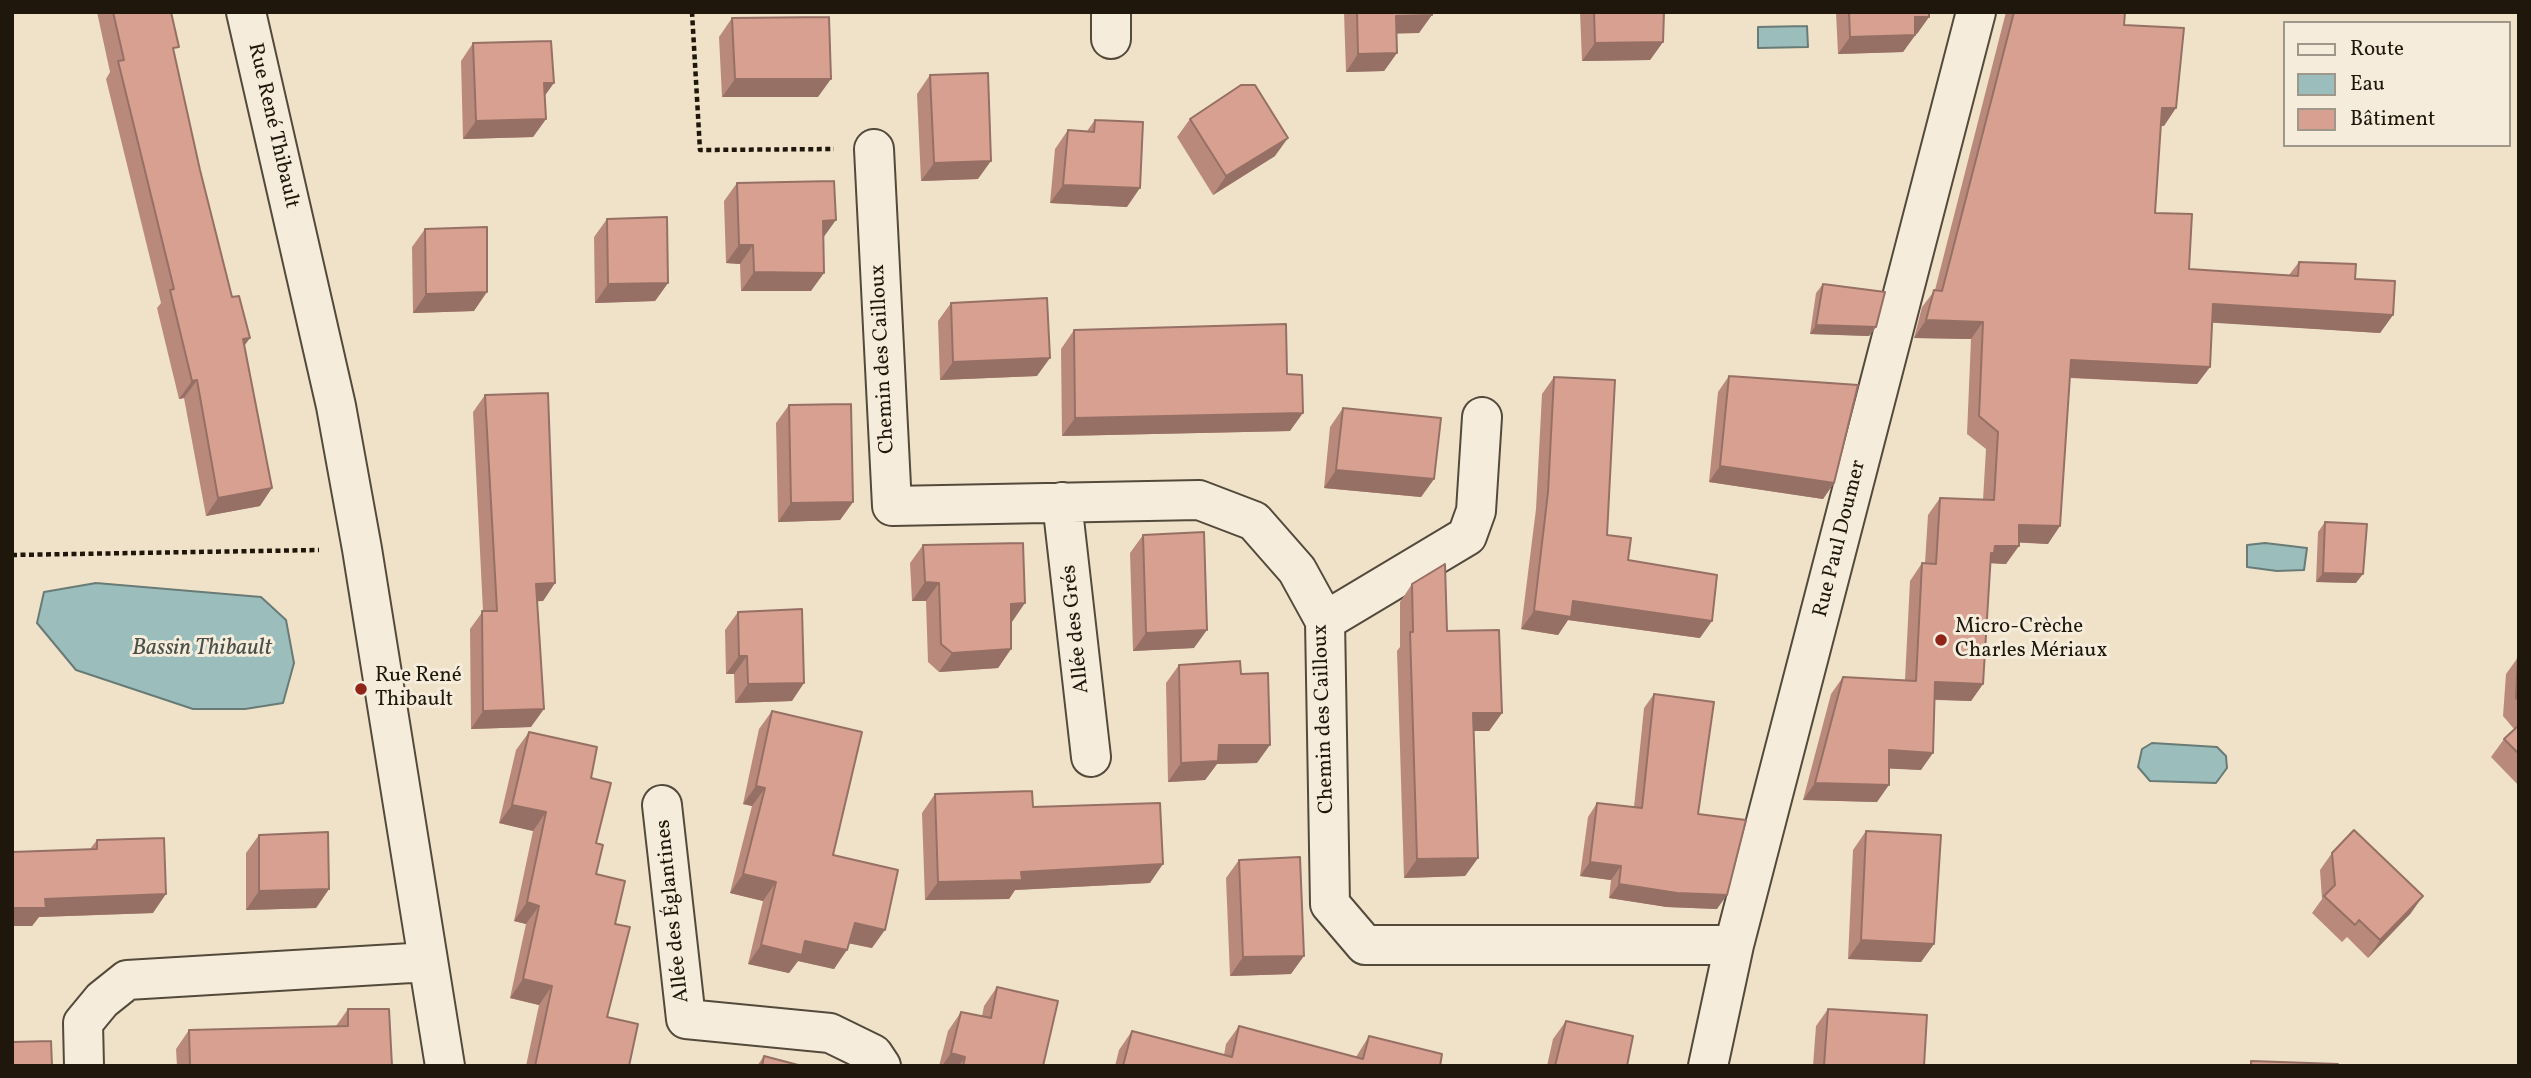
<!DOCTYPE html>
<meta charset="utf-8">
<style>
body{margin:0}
#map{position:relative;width:2531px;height:1078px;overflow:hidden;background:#f0e2c9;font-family:Vollkorn,serif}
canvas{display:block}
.frame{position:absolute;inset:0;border:14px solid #1f170c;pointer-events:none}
.legend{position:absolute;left:2283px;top:21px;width:228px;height:126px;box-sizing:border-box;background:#f5ecdc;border:2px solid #9f9789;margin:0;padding:9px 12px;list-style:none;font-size:21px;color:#1f170c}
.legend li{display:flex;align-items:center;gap:14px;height:35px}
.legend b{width:35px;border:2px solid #9f9789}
</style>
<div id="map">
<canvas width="2531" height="1078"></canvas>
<div class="frame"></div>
<ul class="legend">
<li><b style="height:9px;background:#f5ecdc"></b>Route</li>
<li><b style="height:19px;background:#9bbdbc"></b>Eau</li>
<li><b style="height:19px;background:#d7a090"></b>Bâtiment</li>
</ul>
</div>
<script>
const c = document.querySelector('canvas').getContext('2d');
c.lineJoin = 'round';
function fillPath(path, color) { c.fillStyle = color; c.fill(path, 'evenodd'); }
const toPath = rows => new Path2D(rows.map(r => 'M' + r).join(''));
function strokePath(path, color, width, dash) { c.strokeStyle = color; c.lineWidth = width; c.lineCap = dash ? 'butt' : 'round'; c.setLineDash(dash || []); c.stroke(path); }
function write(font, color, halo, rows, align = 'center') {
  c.font = font + ' Vollkorn,serif'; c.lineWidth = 6; c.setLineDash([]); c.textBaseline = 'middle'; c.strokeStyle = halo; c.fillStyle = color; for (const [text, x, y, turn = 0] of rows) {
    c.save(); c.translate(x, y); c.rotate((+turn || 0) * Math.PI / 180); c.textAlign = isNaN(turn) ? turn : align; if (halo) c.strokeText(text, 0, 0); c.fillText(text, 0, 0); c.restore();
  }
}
const water = toPath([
 [1807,26,1808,47,1758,48,1758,27,1807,26],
 [2265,543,2307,548,2304,570,2277,571,2247,567,2247,545,2265,543],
 [96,583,261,597,286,620,294,663,283,703,245,709,193,709,76,670,37,623,44,592,96,583],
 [2152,743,2217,747,2226,756,2227,768,2216,783,2150,781,2138,767,2142,749,2152,743]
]);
fillPath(water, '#9bbdbc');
strokePath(water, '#697b76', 2);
const minor = toPath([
 [246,12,336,406,362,549,445,1066],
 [1111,12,1111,39],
 [874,149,892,506,1199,500,1254,521,1297,570,1325,621,1330,904,1365,945,1734,945],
 [1062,502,1091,757],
 [1325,621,1467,536,1476,511,1482,417],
 [662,805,686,1019,830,1033,873,1054,881,1066],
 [84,1066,83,1023,102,1000,127,980,428,962],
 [1708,1066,1734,945,1976,12]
]);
strokePath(minor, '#534a3b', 42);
strokePath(toPath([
 [692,12,700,150,834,149],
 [12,555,319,550]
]), '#1f170c', 4.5, [5, 3.5]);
strokePath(minor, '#f5ecdc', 38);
fillPath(toPath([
 [97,12,171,12,174,53,200,170,245,346,260,506,206,516,184,398,179,399,157,308,161,303,106,79,110,72],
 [1344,12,1432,12,1419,33,1397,33,1397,53,1384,71,1346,72],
 [1580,12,1664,12,1663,42,1650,60,1582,61],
 [1836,12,1929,12,1929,17,1903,52,1838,54],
 [2006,12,2125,12,2124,25,2164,126,2161,126,2155,213,2189,269,2289,275,2299,262,2355,279,2393,315,2380,333,2212,322,2210,367,2197,384,2069,378,2048,544,2019,542,2006,564,1990,563,1983,684,1971,701,1935,700,1921,770,1889,768,1877,802,1803,800,1831,694,1843,677,1905,680,1910,581,1922,563,1925,563,1928,515,1940,498,1983,500,1986,449,1967,434,1971,339,1914,338,1922,307,1935,290],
 [732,18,818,97,722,97,719,37],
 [473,43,546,119,533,137,463,139,461,61],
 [930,75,978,179,921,181,917,94],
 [1190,119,1275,156,1213,195,1177,137],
 [1095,120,1127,207,1050,203,1055,149,1068,130,1087,131],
 [737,183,823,238,811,291,741,291,740,264,726,263,724,201],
 [607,219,668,283,655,301,595,303,594,237],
 [425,229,474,311,413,313,412,247],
 [1823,284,1876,327,1869,336,1810,334,1816,293],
 [951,303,1037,376,940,380,938,321],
 [1074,330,1290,431,1062,436,1061,349],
 [1729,376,1834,483,1823,499,1709,482,1718,392],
 [1554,377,1607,535,1628,560,1700,638,1568,620,1558,635,1521,629,1536,509,1542,394],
 [485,395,555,583,543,601,537,601,531,727,471,729,470,629,483,611,473,412],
 [789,405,853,502,840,520,778,522,776,423],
 [1343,408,1434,479,1421,497,1324,488,1330,427],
 [2325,522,2356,583,2316,582,2318,532],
 [1143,535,1194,648,1133,651,1130,553],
 [923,545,1012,622,1011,649,998,668,939,672,928,662,926,601,912,601,910,563],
 [1412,584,1447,631,1502,713,1489,731,1474,731,1478,858,1465,876,1404,878,1397,651,1400,647,1400,602],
 [738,612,792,701,735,703,734,674,726,674,725,630],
 [2519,656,2519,786,2491,757,2504,739,2514,729,2503,716,2506,674],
 [1179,665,1241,674,1257,763,1217,764,1205,780,1168,782,1166,683],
 [1654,694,1698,814,1717,909,1667,907,1609,898,1611,880,1580,876,1588,817,1597,803,1634,807,1644,708],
 [772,711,872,948,849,943,834,969,798,961,789,973,748,964,763,901,730,893,752,806,743,804,759,729],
 [529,732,591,778,596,843,596,874,615,924,607,1017,629,1066,526,1066,539,1005,510,998,526,924,514,921,533,831,499,823,516,750],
 [935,794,1033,807,1150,883,1015,890,1009,899,925,900,922,813],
 [1866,831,1934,944,1921,962,1848,959,1853,850],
 [259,835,329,889,316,908,246,910,246,853],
 [97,840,153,913,39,917,32,926,12,926,12,852,90,849],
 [2332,853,2411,913,2368,958,2347,937,2342,942,2312,913,2322,899,2320,870],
 [1239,860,1291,974,1230,976,1226,878],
 [997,987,1043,1066,939,1066,948,1031,961,1012,982,1016,984,1006],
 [348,1009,392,1066,177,1066,176,1049,189,1030,336,1026],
 [1828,1009,1924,1066,1813,1066,1816,1026],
 [1566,1021,1627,1066,1547,1066,1553,1039],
 [1239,1026,1356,1057,1369,1036,1440,1066,1115,1066,1119,1050,1132,1031,1224,1055,1226,1044],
 [764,1056,802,1066,757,1066]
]), '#b98a7c');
fillPath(toPath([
 [1432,15,1419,33,1384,34,1396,16],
 [1915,17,1929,17,1917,34,1903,34],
 [1915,35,1903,52,1838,54,1850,37],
 [1663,42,1650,60,1582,61,1595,43],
 [1397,53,1384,71,1346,72,1358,54],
 [735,79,831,79,818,97,722,97],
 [544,83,554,83,541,101],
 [2162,108,2176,108,2164,126,2150,125],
 [546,119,533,137,463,139,476,121],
 [1288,138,1275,156,1213,195,1226,176],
 [991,161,978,179,921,181,934,163],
 [1063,185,1140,188,1127,207,1050,203],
 [836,220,823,238,823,221],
 [739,245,753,245,740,264,726,263],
 [754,272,824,273,811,291,741,291],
 [668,283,655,301,595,303,608,284],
 [487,292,474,311,413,313,426,294],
 [2213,304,2393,315,2380,333,2201,322],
 [1926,320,1983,322,1971,339,1914,338],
 [1816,325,1876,327,1869,336,1810,334],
 [250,338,237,356,243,339],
 [1050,358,1037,376,940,380,953,362],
 [2071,360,2210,367,2197,384,2058,377],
 [197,380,184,398,179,399,192,381],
 [1303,413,1290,431,1062,436,1075,418],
 [1720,466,1834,483,1823,499,1709,482],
 [1336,470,1434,479,1421,497,1324,488],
 [272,488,260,506,206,516,218,498],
 [853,502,840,520,778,522,791,503],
 [2019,525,2060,526,2048,544,2007,542],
 [1995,546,2019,546,2006,564,1987,563,1982,570],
 [2323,573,2363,574,2356,583,2316,582],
 [925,582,939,583,926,601,912,601],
 [555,583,543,601,523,602,536,584],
 [1573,601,1712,621,1700,638,1568,620,1558,635,1521,629,1534,611],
 [1025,603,1012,622,998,622,1011,604],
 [1207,630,1194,648,1133,651,1146,633],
 [1011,649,998,668,939,672,952,653],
 [739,656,747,656,734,674,726,674],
 [1935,682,1983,684,1971,701,1923,699],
 [804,683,792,701,735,703,748,684],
 [544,709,531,727,471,729,483,711],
 [1473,713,1502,713,1489,731,1460,731],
 [1219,745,1270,745,1257,763,1217,764,1205,780,1168,782,1181,763],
 [1889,750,1933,753,1921,770,1877,768],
 [1815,783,1889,785,1877,802,1803,800],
 [756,786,765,788,752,806,743,804],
 [512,805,546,812,533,831,499,823],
 [1478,858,1465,876,1404,878,1417,859],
 [1590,862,1621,866,1611,880,1580,876],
 [1163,864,1150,883,1015,890,1009,899,925,900,938,882,1021,872],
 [743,874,776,882,763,901,730,893],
 [1619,884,1727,895,1717,909,1667,907,1609,898],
 [329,889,316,908,246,910,259,891],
 [166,894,153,913,39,917,32,926,12,926,12,908,45,899],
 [2423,896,2411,913,2368,958,2380,940],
 [527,902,539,906,526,924,514,921],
 [855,923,885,930,872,948,842,942],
 [1861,940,1934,944,1921,962,1848,959],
 [805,941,847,950,834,969,798,961,789,973,748,964,761,945],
 [1304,956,1291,974,1230,976,1243,957],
 [523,979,552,986,539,1005,510,998],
 [951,1053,965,1057,959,1066,942,1066]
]), '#967065');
const building = toPath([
 [113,12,171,12,179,47,173,48,200,170,232,297,239,296,250,338,243,339,272,488,218,498,197,380,192,381,170,290,174,289,118,61,124,60,113,12],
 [1357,12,1432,12,1432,15,1396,16,1397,53,1358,54,1357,12],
 [1594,12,1664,12,1663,42,1595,43,1594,12],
 [1849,12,1929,12,1929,17,1915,17,1915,35,1850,37,1849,12],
 [2014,12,2125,12,2124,25,2184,28,2176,108,2162,108,2155,213,2192,214,2189,269,2298,276,2299,262,2356,264,2355,279,2395,281,2393,315,2213,304,2210,367,2071,360,2060,526,2019,525,2019,546,1995,546,1994,553,1991,553,1983,684,1935,682,1933,753,1889,750,1889,785,1815,783,1843,677,1916,681,1922,563,1936,564,1940,498,1994,500,1998,432,1979,416,1983,322,1926,320,1934,290,1942,291,2014,12],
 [829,17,831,79,735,79,732,18,829,17],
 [551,41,554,83,544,83,546,119,476,121,473,43,551,41],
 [988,73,991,161,934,163,930,75,988,73],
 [1241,85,1255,85,1288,138,1226,176,1190,119,1241,85],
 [1095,120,1143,122,1140,188,1063,185,1068,130,1094,132,1095,120],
 [834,181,836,220,823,221,824,273,754,272,753,245,739,245,737,183,834,181],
 [667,217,668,283,608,284,607,219,667,217],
 [487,227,487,292,426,294,425,229,487,227],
 [1823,284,1885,292,1876,327,1816,325,1823,284],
 [1047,298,1050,358,953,362,951,303,1047,298],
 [1286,324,1287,374,1302,375,1303,413,1075,418,1074,330,1286,324],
 [1729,376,1858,385,1834,483,1720,466,1729,376],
 [1554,377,1615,380,1607,535,1631,538,1628,560,1717,575,1712,621,1573,601,1571,617,1534,611,1548,492,1554,377],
 [548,393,555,583,536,584,544,709,483,711,482,611,497,611,485,395,548,393],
 [851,404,853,502,791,503,789,405,851,404],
 [1343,408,1441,418,1434,479,1336,470,1343,408],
 [2325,522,2367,524,2363,574,2323,573,2325,522],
 [1204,532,1207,630,1146,633,1143,535,1204,532],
 [1023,543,1025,603,1011,604,1011,649,952,653,941,644,939,583,925,582,923,545,1023,543],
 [1445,564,1447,631,1499,630,1502,713,1473,713,1478,858,1417,859,1410,632,1413,632,1412,584,1445,564],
 [802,609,804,683,748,684,747,656,739,656,738,612,802,609],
 [2518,655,2519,656,2519,701,2516,698,2518,655],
 [1240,661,1241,674,1268,673,1270,745,1219,745,1218,761,1181,763,1179,665,1240,661],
 [1654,694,1714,702,1698,814,1746,820,1727,895,1677,893,1619,884,1621,866,1590,862,1597,803,1642,808,1654,694],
 [772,711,862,732,833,855,898,870,885,930,855,923,847,950,805,941,802,955,761,945,776,882,743,874,765,788,756,786,772,711],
 [2519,725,2519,754,2504,739,2519,725],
 [529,732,597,747,591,778,611,783,596,843,603,845,596,874,625,881,615,924,630,927,607,1017,638,1024,629,1066,535,1066,552,986,523,979,539,906,527,902,546,812,512,805,529,732],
 [1032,791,1033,807,1160,803,1163,864,1021,872,1022,880,938,882,935,794,1032,791],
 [2354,830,2423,896,2380,940,2359,920,2355,925,2324,896,2335,885,2332,853,2354,830],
 [1866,831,1941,835,1934,944,1861,940,1866,831],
 [328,832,329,889,259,891,259,835,328,832],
 [164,838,166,894,45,899,46,908,12,908,12,852,97,849,97,840,164,838],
 [1300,857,1304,956,1243,957,1239,860,1300,857],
 [997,987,1058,1001,1043,1066,963,1066,965,1057,951,1053,961,1012,991,1018,997,987],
 [348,1009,389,1009,392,1066,190,1066,189,1030,348,1026,348,1009],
 [1828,1009,1927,1015,1924,1066,1824,1066,1828,1009],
 [1566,1021,1633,1036,1627,1066,1555,1066,1566,1021],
 [1239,1026,1363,1059,1369,1036,1442,1054,1440,1066,1123,1066,1132,1031,1232,1057,1239,1026],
 [51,1041,52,1066,12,1066,12,1042,51,1041],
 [764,1056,802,1066,762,1066,764,1056],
 [2251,1061,2338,1064,2338,1066,2251,1066,2251,1061]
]);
fillPath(building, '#d7a090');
strokePath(building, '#967065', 2);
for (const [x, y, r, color] of [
 [1941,640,7,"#8f2418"],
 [361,689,7,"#8f2418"]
]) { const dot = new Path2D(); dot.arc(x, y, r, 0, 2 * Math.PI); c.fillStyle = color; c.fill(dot); strokePath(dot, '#f5ecdc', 2.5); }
write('21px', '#1f170c', '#f5ecdc', [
 ["Rue René Thibault",272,126,77],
 ["Chemin des Cailloux",884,359,-93],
 ["Rue Paul Doumer",1841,539,-76],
 ["Allée des Grés",1077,629,-96],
 ["Chemin des Cailloux",1325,719,-92],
 ["Allée des Églantines",674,911,-96]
]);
write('21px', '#1f170c', '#f5ecdc', [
 ["Micro-Crèche",1955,628],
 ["Charles Mériaux",1955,652],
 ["Rue René",375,677],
 ["Thibault",375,701]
], 'left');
write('italic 23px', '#4a514a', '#f5ecdc', [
 ["Bassin Thibault",202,650]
]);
</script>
